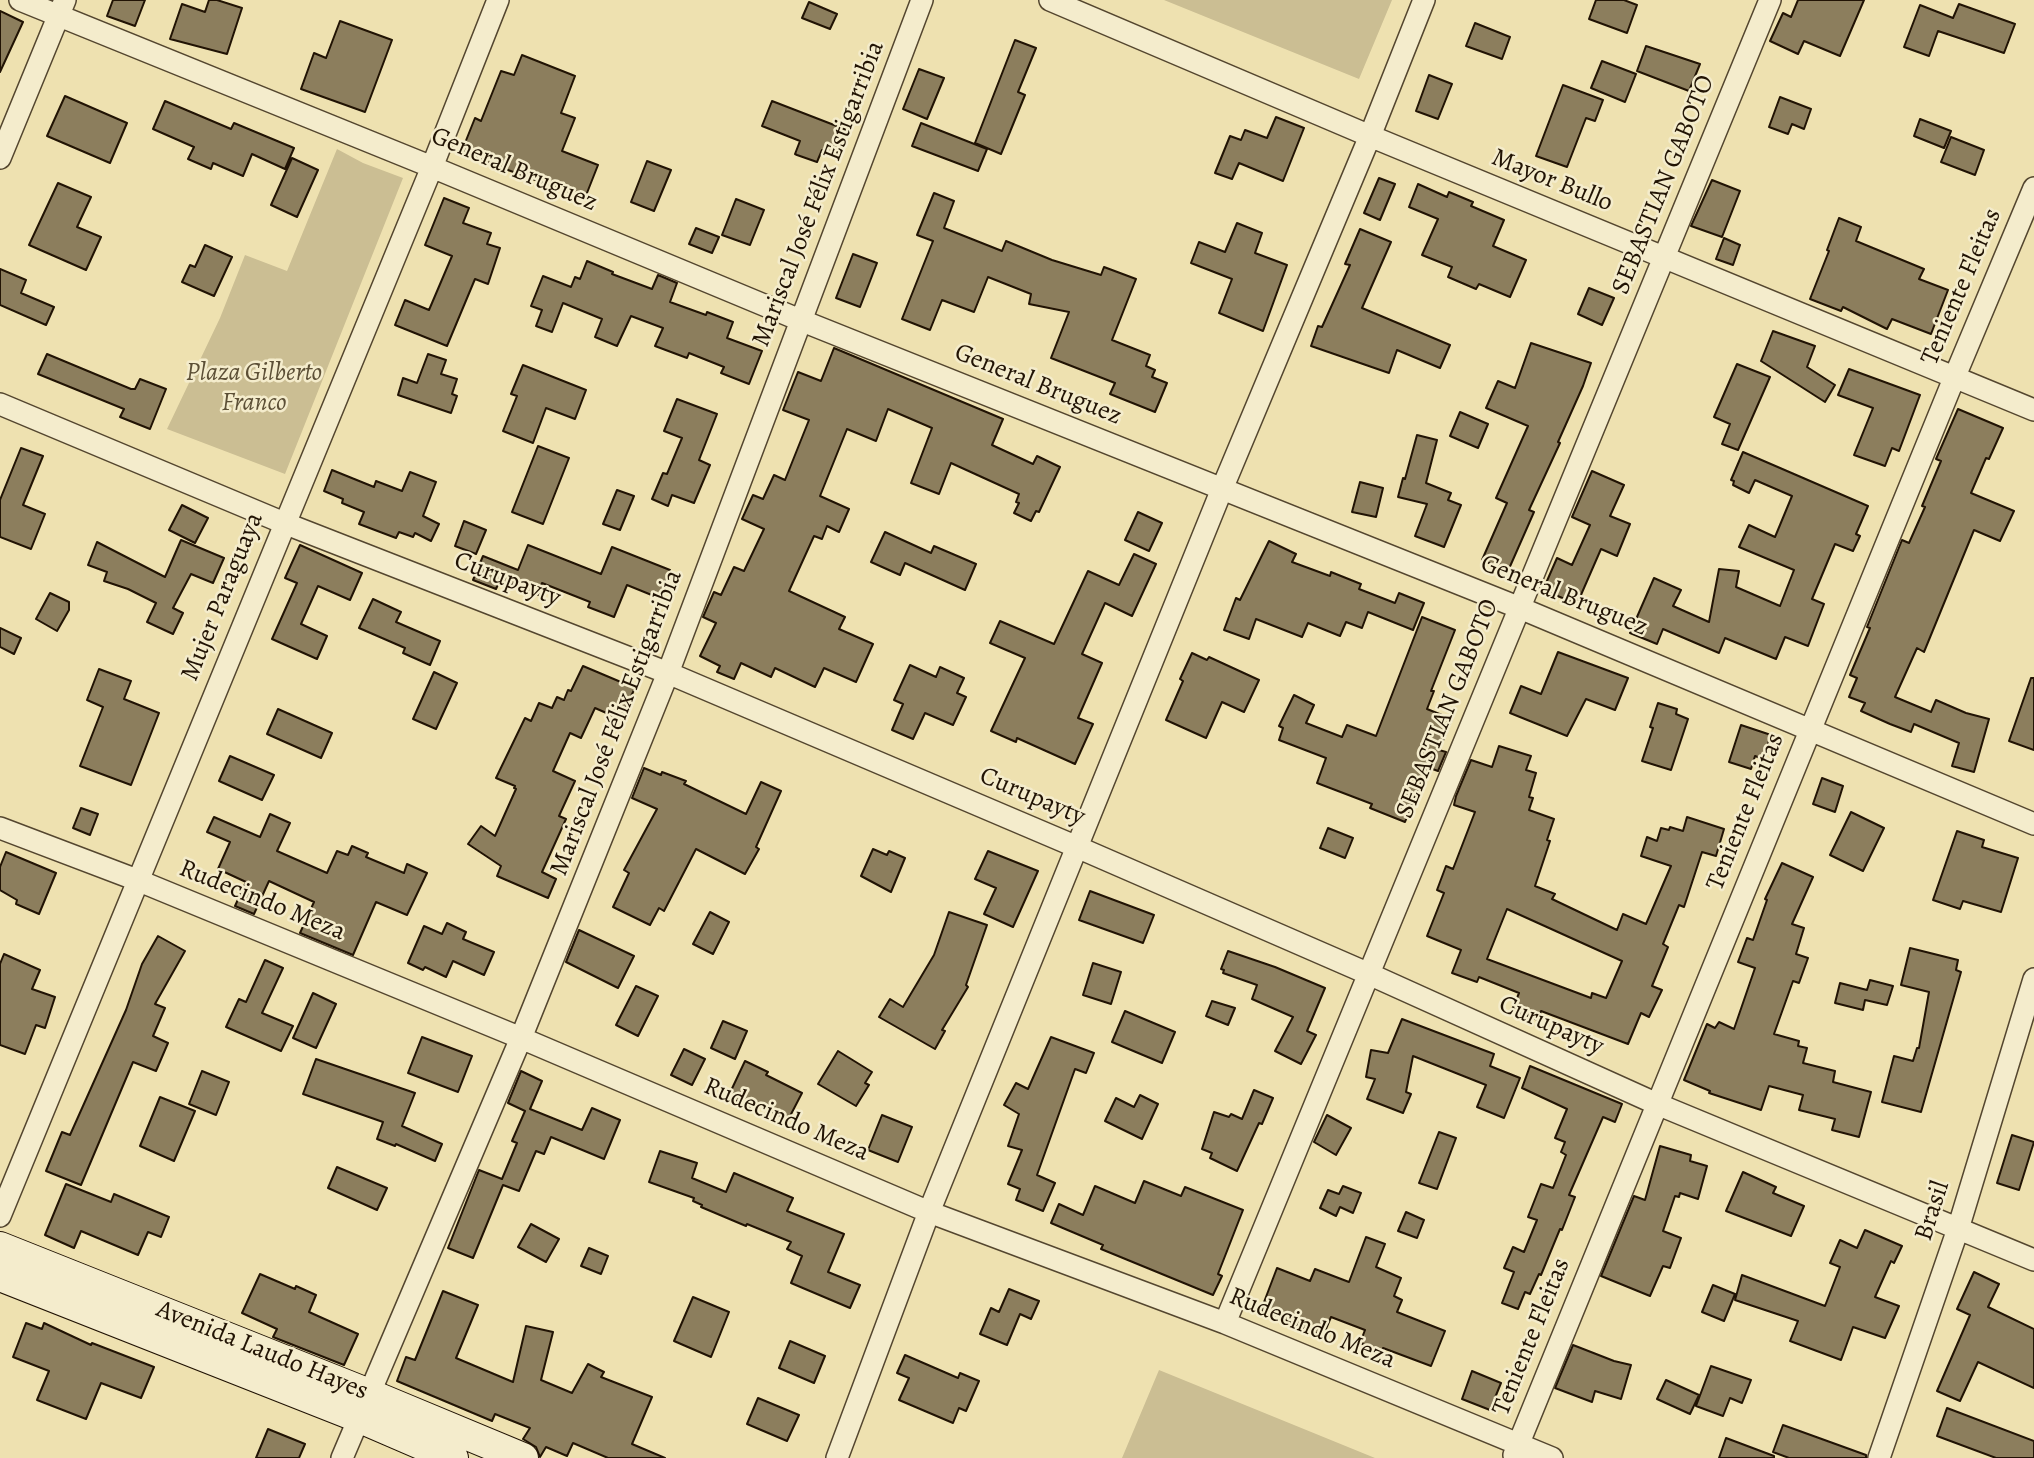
<!DOCTYPE html>
<meta charset="utf-8">
<style>
body{margin:0}
canvas{display:block;background:#eee1b0}
</style>
<canvas width="2034" height="1458"></canvas>
<script>
const c = document.querySelector('canvas').getContext('2d');
c.lineJoin = 'round';
function fillPath(path, color) { c.fillStyle = color; c.fill(path, 'evenodd'); }
const toPath = rows => new Path2D(rows.map(r => 'M' + r).join(''));
function strokePath(path, color, width, dash) { c.strokeStyle = color; c.lineWidth = width; c.lineCap = dash ? 'butt' : 'round'; c.setLineDash(dash || []); c.stroke(path); }
function write(font, color, halo, rows, align = 'center') {
  c.font = font + ' Alegreya,serif'; c.lineWidth = 5; c.setLineDash([]); c.textBaseline = 'middle'; c.strokeStyle = halo; c.fillStyle = color; for (const [text, x, y, turn = 0] of rows) {
    c.save(); c.translate(x, y); c.rotate((+turn || 0) * Math.PI / 180); c.textAlign = isNaN(turn) ? turn : align; if (halo) c.strokeText(text, 0, 0); c.fillText(text, 0, 0); c.restore();
  }
}
fillPath(toPath([
 [1164,0,1392,0,1359,79],
 [337,149,363,163,403,178,285,474,167,429,220,318,245,255,287,271],
 [1159,1370,1375,1458,1122,1458]
]), '#cbbe93');
const building = toPath([
 [113,0,145,0,135,26,107,16,113,0],
 [209,0,217,0,242,8,227,54,170,39,182,4,205,12,209,0],
 [1596,0,1624,0,1637,5,1627,33,1589,19,1596,0],
 [1798,0,1864,0,1840,56,1804,41,1798,54,1770,41,1783,13,1791,17,1798,0],
 [809,2,837,14,830,29,802,18,809,2],
 [1959,4,2015,24,2004,53,1938,31,1929,56,1904,47,1920,5,1953,18,1959,4],
 [0,11,23,22,0,72,0,11],
 [340,21,392,40,365,112,301,89,314,53,326,58,340,21],
 [1475,23,1510,37,1502,59,1466,46,1475,23],
 [1015,40,1036,48,1018,92,1025,95,1001,154,975,143,1015,40],
 [1646,46,1700,64,1689,91,1637,71,1646,46],
 [522,55,575,76,561,113,575,118,562,151,598,165,585,198,461,153,475,118,481,121,501,71,514,75,522,55],
 [1602,61,1636,74,1625,102,1591,88,1602,61],
 [919,69,944,78,927,119,903,109,919,69],
 [1429,75,1452,84,1438,119,1416,111,1429,75],
 [1563,85,1603,100,1595,121,1586,118,1567,167,1536,156,1563,85],
 [65,96,127,123,110,163,47,136,65,96],
 [1780,97,1811,109,1804,129,1792,124,1788,134,1769,127,1780,97],
 [165,101,231,129,234,123,294,148,285,169,252,154,243,176,213,163,211,169,188,159,194,147,153,129,165,101],
 [772,101,847,130,836,156,822,150,817,162,797,155,795,154,800,141,762,126,772,101],
 [1276,117,1304,128,1283,181,1239,163,1232,179,1215,173,1230,136,1241,140,1245,130,1267,138,1276,117],
 [1920,119,1951,131,1944,148,1914,136,1920,119],
 [921,123,987,149,978,171,912,146,921,123],
 [1951,137,1984,150,1975,175,1941,162,1951,137],
 [292,158,318,170,297,217,271,205,292,158],
 [647,161,671,170,654,211,631,202,647,161],
 [1379,178,1395,184,1380,220,1364,213,1379,178],
 [1712,180,1740,191,1722,237,1691,226,1712,180],
 [58,183,91,197,77,227,101,237,86,270,29,245,58,183],
 [1418,184,1447,197,1449,192,1473,202,1471,206,1504,220,1493,246,1526,260,1510,297,1479,284,1476,289,1448,277,1452,267,1422,255,1438,219,1409,207,1418,184],
 [934,193,954,201,944,228,1002,251,1006,241,1052,260,1101,275,1104,267,1136,279,1112,340,1150,355,1146,366,1155,370,1152,377,1167,383,1155,412,1110,394,1115,383,1051,358,1069,312,1029,304,1031,294,988,277,974,312,942,300,930,330,902,319,933,241,917,235,934,193],
 [444,198,469,208,463,223,491,233,487,244,500,248,488,284,475,279,447,346,395,325,405,300,429,310,452,256,425,245,444,198],
 [736,199,764,210,750,245,722,235,736,199],
 [1839,218,1861,227,1856,241,1924,269,1919,279,1948,290,1931,334,1892,319,1887,329,1843,307,1841,311,1810,299,1829,251,1827,250,1839,218],
 [1237,223,1262,233,1255,253,1287,265,1263,331,1219,313,1232,279,1191,263,1199,242,1225,252,1237,223],
 [696,228,719,237,712,253,689,244,696,228],
 [1360,229,1391,242,1362,308,1450,345,1440,368,1397,350,1389,373,1311,346,1318,326,1322,327,1350,265,1345,264,1360,229],
 [1724,238,1740,245,1733,265,1716,259,1724,238],
 [205,245,232,257,214,296,182,282,190,265,195,267,205,245],
 [853,254,877,263,860,307,836,298,853,254],
 [587,261,613,272,612,274,652,289,658,275,677,283,670,302,706,315,707,312,733,322,727,338,762,351,749,384,721,373,724,367,689,353,687,358,655,346,663,328,631,316,617,346,595,337,602,319,563,303,552,332,536,326,542,310,531,306,543,276,571,287,575,277,580,279,587,261],
 [0,269,26,280,21,293,54,307,46,325,0,305,0,269],
 [1589,288,1614,298,1602,325,1578,314,1589,288],
 [1773,331,1815,346,1807,367,1835,385,1825,402,1761,361,1773,331],
 [1531,343,1591,363,1583,386,1558,442,1560,443,1529,510,1534,512,1508,571,1482,560,1507,503,1496,498,1528,426,1486,408,1498,381,1515,388,1531,343],
 [834,348,1003,419,992,445,1033,464,1037,456,1060,467,1039,512,1036,511,1031,521,1014,513,1019,503,1016,502,1019,494,951,463,939,494,911,483,932,428,888,409,876,441,847,429,820,496,849,509,839,532,827,526,822,539,814,536,789,591,845,617,839,629,873,644,856,682,824,668,815,687,775,668,771,677,741,663,734,679,717,672,720,666,700,656,716,623,703,617,714,592,721,595,734,567,744,571,764,529,742,519,753,495,763,499,774,475,785,480,809,420,783,410,798,372,821,381,834,348],
 [47,354,131,389,135,389,140,379,166,389,150,429,120,417,124,409,38,374,47,354],
 [428,354,446,360,441,374,457,379,452,394,457,396,451,413,398,395,403,378,417,383,428,354],
 [1737,364,1770,377,1738,450,1722,444,1730,424,1714,417,1737,364],
 [523,365,586,390,575,419,546,408,533,443,503,431,517,396,511,394,523,365],
 [1849,369,1920,395,1899,451,1892,448,1885,466,1854,455,1873,408,1838,395,1849,369],
 [677,399,717,414,699,460,710,465,694,503,672,495,668,506,652,499,663,473,667,474,682,438,664,431,677,399],
 [1958,409,2003,428,1989,459,1986,458,1971,493,2014,511,2000,541,1974,530,1924,652,1917,648,1895,697,1931,712,1936,700,1966,713,1989,719,1974,772,1952,766,1959,743,1914,724,1911,732,1890,724,1861,711,1865,703,1849,697,1857,678,1850,675,1870,628,1867,627,1902,540,1909,543,1925,507,1922,506,1941,461,1936,459,1958,409],
 [1460,412,1488,424,1478,448,1450,436,1460,412],
 [1417,435,1437,440,1426,483,1451,493,1448,500,1461,505,1444,547,1415,536,1427,504,1398,497,1403,478,1405,479,1417,435],
 [538,446,569,458,543,524,512,512,538,446],
 [21,448,43,456,23,505,45,514,31,549,0,537,0,500,21,448],
 [1743,452,1868,506,1856,534,1860,536,1853,551,1835,544,1812,599,1824,604,1808,646,1785,637,1776,659,1725,638,1719,653,1663,629,1657,644,1630,633,1654,578,1681,590,1673,606,1709,622,1719,569,1739,571,1736,587,1780,606,1794,570,1739,547,1749,525,1775,537,1792,496,1755,480,1749,493,1733,485,1734,481,1731,480,1743,452],
 [332,470,374,487,376,481,402,491,410,472,436,482,423,516,439,524,431,541,415,533,413,537,399,532,396,538,359,524,364,512,342,503,343,499,324,491,332,470],
 [1592,471,1624,485,1610,516,1630,524,1617,556,1601,549,1577,604,1543,590,1557,558,1572,565,1590,525,1572,517,1592,471],
 [1360,482,1383,488,1376,517,1352,512,1360,482],
 [617,490,634,496,620,530,603,524,617,490],
 [182,505,208,518,195,543,169,530,182,505],
 [1138,512,1162,523,1149,551,1125,540,1138,512],
 [464,521,486,530,476,554,455,546,464,521],
 [885,532,931,553,934,546,976,564,965,590,905,563,900,575,871,562,885,532],
 [181,540,224,558,213,583,191,574,173,608,183,613,173,634,147,622,156,603,128,589,104,581,107,572,88,565,97,542,165,577,181,540],
 [1269,541,1296,554,1292,562,1330,576,1331,572,1361,584,1359,589,1395,603,1399,593,1424,603,1413,630,1368,612,1362,628,1346,622,1340,636,1308,623,1302,637,1256,619,1249,639,1224,630,1236,598,1240,600,1269,541],
 [300,545,362,573,350,600,318,586,301,624,327,636,317,659,272,639,297,583,285,578,300,545],
 [528,545,601,574,612,547,670,570,659,598,627,585,614,617,588,607,590,602,542,583,538,595,500,580,496,589,473,580,483,556,518,570,528,545],
 [1134,554,1156,564,1132,616,1105,603,1082,654,1102,663,1078,718,1093,724,1075,764,1017,738,1016,742,991,731,1025,658,990,643,1000,621,1054,644,1088,571,1119,585,1134,554],
 [50,593,69,602,69,610,57,631,36,619,50,593],
 [373,599,401,612,396,622,440,641,430,665,403,653,405,648,359,628,373,599],
 [1422,617,1455,630,1431,691,1434,691,1427,709,1452,719,1439,750,1446,752,1438,771,1427,767,1405,822,1370,808,1372,804,1317,783,1326,758,1279,740,1283,728,1279,726,1294,695,1314,705,1306,723,1342,737,1347,725,1376,736,1422,617],
 [0,628,21,638,14,654,0,647,0,628],
 [1558,652,1628,678,1615,710,1586,699,1567,736,1510,713,1521,686,1541,694,1558,652],
 [1192,653,1207,660,1209,657,1259,680,1244,712,1222,702,1206,738,1166,720,1183,681,1180,679,1192,653],
 [910,665,936,677,940,667,964,678,957,693,966,697,953,725,925,713,913,739,892,730,903,704,894,700,910,665],
 [583,666,635,688,620,719,595,708,581,738,570,733,553,771,575,781,559,816,566,819,542,872,556,879,548,898,497,876,501,866,468,844,481,826,495,836,516,789,514,788,515,786,496,778,525,718,531,721,539,703,552,708,557,697,564,700,568,690,571,691,583,666],
 [99,669,131,681,124,699,159,713,131,785,80,766,103,707,87,700,99,669],
 [434,672,457,683,436,729,413,719,434,672],
 [2031,678,2034,678,2034,750,2009,741,2031,678],
 [1658,703,1677,709,1676,714,1688,719,1671,770,1642,761,1653,728,1650,727,1658,703],
 [278,709,332,733,321,758,267,734,278,709],
 [1741,725,1771,735,1763,759,1755,756,1751,769,1729,762,1741,725],
 [1499,746,1531,756,1526,770,1536,773,1529,797,1533,798,1529,810,1554,819,1547,840,1550,841,1535,886,1555,894,1552,899,1617,930,1623,914,1646,924,1671,866,1641,856,1647,837,1657,841,1661,828,1669,830,1670,827,1683,831,1687,817,1724,829,1716,856,1702,852,1684,907,1679,905,1663,944,1668,947,1652,986,1662,990,1649,1017,1641,1013,1628,1044,1541,1011,1538,1020,1512,1010,1519,993,1479,977,1477,982,1452,973,1461,950,1427,936,1444,893,1437,890,1446,866,1453,869,1475,812,1454,805,1456,796,1471,760,1492,767,1499,746],
 [1507,909,1622,961,1606,998,1592,993,1591,998,1487,959,1507,909],
 [230,756,274,775,262,800,219,781,230,756],
 [644,768,661,775,662,772,686,781,684,784,746,814,761,782,781,791,756,847,759,849,745,874,696,849,664,911,659,908,650,925,613,907,629,873,624,870,657,809,632,798,644,768],
 [1822,778,1843,786,1835,812,1813,804,1822,778],
 [81,808,98,814,90,835,73,828,81,808],
 [1851,812,1884,828,1863,871,1830,855,1851,812],
 [270,814,290,823,277,851,327,873,337,851,348,855,352,846,368,853,366,857,404,873,407,864,427,873,407,915,376,902,353,955,300,933,314,902,269,881,254,914,235,906,246,882,218,869,230,842,207,832,214,817,260,837,270,814],
 [1328,828,1353,838,1345,858,1320,848,1328,828],
 [1957,831,1984,840,1982,847,2018,858,2001,912,1963,901,1960,909,1933,900,1957,831],
 [873,849,887,855,889,851,905,858,891,892,861,876,873,849],
 [988,851,1038,871,1013,927,984,914,996,888,975,879,988,851],
 [6,852,56,873,39,914,16,904,17,900,0,890,0,867,6,852],
 [1782,863,1813,877,1792,924,1804,928,1796,954,1808,958,1799,983,1793,981,1774,1034,1799,1041,1798,1046,1807,1048,1803,1063,1835,1071,1833,1082,1871,1092,1859,1137,1832,1130,1835,1119,1799,1110,1803,1095,1769,1086,1761,1110,1709,1093,1710,1091,1684,1080,1707,1024,1715,1028,1719,1022,1734,1029,1755,968,1738,962,1747,938,1753,940,1767,900,1765,899,1782,863],
 [1090,891,1154,915,1143,943,1079,920,1090,891],
 [710,912,729,922,713,954,693,944,710,912],
 [949,912,987,925,966,985,968,987,942,1030,945,1031,935,1049,879,1017,890,999,903,1007,934,955,949,912],
 [447,923,466,932,463,939,494,952,484,975,453,961,446,977,425,967,423,970,408,963,424,926,442,934,447,923],
 [579,930,634,956,618,988,566,962,579,930],
 [158,936,185,951,155,1004,165,1008,153,1036,168,1043,156,1071,133,1062,81,1185,46,1171,62,1132,70,1135,126,1010,142,964,158,936],
 [1910,948,1958,960,1956,970,1961,972,1921,1112,1882,1102,1894,1056,1913,1061,1917,1048,1919,1048,1929,992,1901,985,1910,948],
 [1228,951,1275,967,1325,988,1307,1031,1316,1035,1301,1064,1275,1051,1293,1017,1252,999,1257,985,1223,973,1224,970,1221,969,1228,951],
 [4,954,40,970,32,989,55,997,45,1028,36,1025,25,1054,0,1045,0,964,4,954],
 [265,960,283,968,262,1013,293,1026,281,1051,226,1027,239,999,246,1002,265,960],
 [1093,963,1121,972,1111,1004,1083,995,1093,963],
 [1870,980,1893,986,1887,1005,1865,1000,1863,1010,1835,1003,1840,983,1867,990,1870,980],
 [636,986,658,996,638,1036,616,1025,636,986],
 [313,993,336,1004,316,1048,293,1038,313,993],
 [1212,1001,1235,1008,1228,1025,1206,1016,1212,1001],
 [1125,1011,1175,1032,1162,1063,1112,1042,1125,1011],
 [1402,1019,1494,1054,1490,1066,1520,1078,1504,1118,1477,1107,1486,1085,1413,1056,1406,1092,1411,1094,1403,1113,1367,1099,1375,1079,1366,1077,1371,1050,1388,1053,1402,1019],
 [723,1021,747,1031,735,1059,711,1048,723,1021],
 [422,1037,472,1056,458,1092,408,1073,422,1037],
 [1051,1037,1094,1053,1086,1073,1075,1069,1037,1175,1055,1183,1043,1211,1016,1200,1020,1189,1008,1184,1022,1150,1008,1146,1019,1114,1004,1105,1016,1083,1028,1089,1051,1037],
 [684,1049,705,1059,692,1085,671,1075,684,1049],
 [838,1051,872,1072,865,1083,869,1085,856,1106,818,1084,838,1051],
 [316,1059,415,1093,402,1126,442,1144,435,1161,396,1144,395,1146,377,1139,383,1122,303,1094,316,1059],
 [745,1061,768,1072,766,1075,802,1093,788,1120,753,1102,750,1108,728,1097,745,1061],
 [1530,1066,1622,1104,1615,1122,1603,1117,1569,1195,1575,1197,1562,1230,1560,1229,1541,1275,1539,1274,1530,1294,1525,1292,1518,1309,1502,1303,1514,1272,1504,1268,1513,1247,1524,1252,1537,1220,1528,1217,1541,1184,1553,1188,1566,1155,1561,1152,1565,1142,1555,1138,1567,1109,1522,1088,1530,1066],
 [202,1071,229,1082,216,1115,189,1104,202,1071],
 [521,1071,542,1081,530,1109,582,1130,592,1108,620,1120,604,1159,551,1137,544,1154,536,1151,519,1191,503,1185,473,1258,448,1248,479,1170,502,1179,517,1143,512,1141,525,1111,508,1103,521,1071],
 [1254,1090,1273,1098,1262,1124,1259,1123,1237,1171,1210,1158,1212,1153,1202,1149,1214,1112,1229,1117,1231,1114,1242,1119,1254,1090],
 [1140,1095,1158,1104,1142,1139,1105,1121,1116,1098,1134,1107,1140,1095],
 [160,1097,195,1111,174,1161,140,1146,160,1097],
 [882,1115,912,1127,898,1162,868,1150,882,1115],
 [1327,1115,1351,1128,1336,1155,1314,1142,1327,1115],
 [1439,1132,1456,1138,1437,1189,1419,1183,1439,1132],
 [2012,1135,2034,1142,2019,1190,1997,1183,2012,1135],
 [1660,1146,1691,1155,1690,1161,1707,1166,1698,1199,1680,1193,1679,1197,1675,1196,1663,1231,1681,1238,1670,1268,1663,1266,1650,1296,1601,1276,1634,1196,1645,1200,1660,1146],
 [660,1151,697,1163,692,1178,726,1192,734,1173,793,1198,787,1211,844,1234,828,1272,860,1285,850,1308,791,1283,802,1256,787,1249,791,1242,747,1224,746,1226,701,1207,702,1205,693,1201,694,1198,649,1182,660,1151],
 [337,1167,387,1188,377,1210,328,1188,337,1167],
 [1743,1172,1776,1187,1773,1193,1804,1206,1791,1236,1726,1211,1743,1172],
 [1144,1181,1181,1196,1185,1187,1243,1210,1218,1274,1222,1276,1213,1295,1101,1249,1103,1245,1051,1223,1059,1204,1083,1215,1095,1186,1135,1203,1144,1181],
 [66,1184,111,1202,114,1194,169,1217,161,1237,148,1232,138,1255,81,1231,74,1248,45,1235,66,1184],
 [1343,1186,1361,1193,1353,1213,1340,1207,1336,1216,1320,1208,1328,1190,1339,1194,1343,1186],
 [1406,1212,1424,1220,1417,1238,1398,1231,1406,1212],
 [531,1224,559,1239,546,1262,518,1247,531,1224],
 [1865,1230,1902,1246,1894,1263,1891,1261,1875,1297,1899,1306,1885,1338,1853,1327,1841,1360,1790,1341,1798,1321,1735,1300,1742,1275,1825,1306,1840,1267,1830,1263,1840,1240,1857,1248,1865,1230],
 [1366,1237,1385,1244,1376,1267,1401,1278,1394,1296,1402,1300,1397,1312,1445,1331,1431,1366,1383,1348,1382,1352,1360,1343,1365,1330,1331,1317,1323,1336,1261,1310,1277,1268,1310,1281,1315,1269,1349,1282,1366,1237],
 [589,1248,608,1256,601,1274,581,1266,589,1248],
 [1974,1272,1999,1284,1988,1307,2034,1329,2034,1388,1978,1362,1960,1401,1937,1391,1970,1315,1957,1309,1974,1272],
 [260,1274,295,1289,296,1286,316,1295,309,1312,358,1334,344,1365,273,1337,277,1329,242,1313,260,1274],
 [1713,1285,1735,1294,1724,1321,1702,1312,1713,1285],
 [1009,1289,1039,1301,1031,1319,1020,1314,1007,1345,980,1334,991,1308,999,1312,1009,1289],
 [443,1291,478,1305,456,1358,513,1382,526,1326,553,1332,541,1380,572,1393,588,1364,604,1372,601,1377,652,1397,632,1444,665,1458,608,1458,573,1443,567,1456,546,1447,540,1457,536,1447,523,1439,530,1428,495,1414,492,1421,397,1381,406,1357,415,1360,443,1291],
 [693,1297,729,1312,711,1357,674,1341,693,1297],
 [26,1323,42,1329,44,1323,91,1345,92,1343,154,1367,141,1398,101,1383,86,1419,37,1400,49,1371,13,1357,26,1323],
 [790,1341,825,1356,814,1383,779,1368,790,1341],
 [1573,1345,1614,1361,1631,1365,1621,1399,1595,1391,1592,1402,1555,1388,1573,1345],
 [905,1355,958,1378,960,1373,979,1381,966,1411,959,1408,953,1423,899,1400,909,1378,897,1373,905,1355],
 [1711,1366,1751,1380,1742,1403,1730,1398,1723,1416,1696,1406,1711,1366],
 [1472,1371,1501,1383,1490,1410,1462,1399,1472,1371],
 [1666,1380,1699,1395,1690,1414,1657,1399,1666,1380],
 [758,1398,799,1415,787,1441,747,1424,758,1398],
 [1947,1408,2034,1441,2034,1458,1996,1458,1937,1436,1947,1408],
 [1783,1425,1866,1455,1866,1458,1789,1458,1773,1452,1783,1425],
 [268,1429,305,1444,299,1458,256,1458,268,1429],
 [1726,1438,1774,1456,1774,1458,1719,1458,1726,1438]
]);
fillPath(building, '#8c7e5d');
strokePath(building, '#211304', 2);
const street = toPath([
 [20,0,432,167,800,320,1520,608,2034,824],
 [1050,0,1370,136,2034,410],
 [0,158,65,0],
 [0,404,284,523,668,673,1077,847,1369,974,1657,1104,2034,1260],
 [0,828,137,880,521,1038,929,1212,1225,1323,1552,1458],
 [0,1216,432,167,498,0],
 [1225,1323,1770,0],
 [1514,1455,1955,376,2034,188],
 [342,1458,521,1038,668,673,922,0],
 [837,1458,929,1212,1222,489,1370,136,1424,0],
 [1879,1458,1958,1229,2034,979]
]);
const secondary = toPath([
 [0,1247,369,1394,523,1458],
 [0,1276,358,1417,453,1458]
]);
strokePath(street, '#54462f', 24);
strokePath(secondary, '#211304', 32);
strokePath(street, '#f4eccc', 21);
strokePath(secondary, '#f4eccc', 30);
write('26px', '#211304', '#f4eccc', [
 ["General Bruguez",514,170,23],
 ["Mayor Bullo",1552,181,22],
 ["SEBASTIAN GABOTO",1664,185,-68],
 ["Mariscal José Félix Estigarribia",819,194,-69],
 ["Teniente Fleitas",1962,287,-67],
 ["General Bruguez",1038,385,22],
 ["Curupayty",507,580,21],
 ["General Bruguez",1564,596,22],
 ["Mujer Paraguaya",223,597,-68],
 ["SEBASTIAN GABOTO",1448,709,-68],
 ["Mariscal José Félix Estigarribia",617,723,-69],
 ["Curupayty",1032,797,23],
 ["Teniente Fleitas",1746,812,-68],
 ["Rudecindo Meza",262,901,22],
 ["Curupayty",1551,1026,24],
 ["Rudecindo Meza",786,1120,23],
 ["Brasil",1933,1211,-72],
 ["Rudecindo Meza",1312,1329,22],
 ["Teniente Fleitas",1532,1337,-68],
 ["Avenida Laudo Hayes",262,1351,22]
]);
write('italic 26px', '#5c4f36', '#f4eccc', [
 ["Plaza Gilberto",254,374],
 ["Franco",254,404]
]);
</script>
